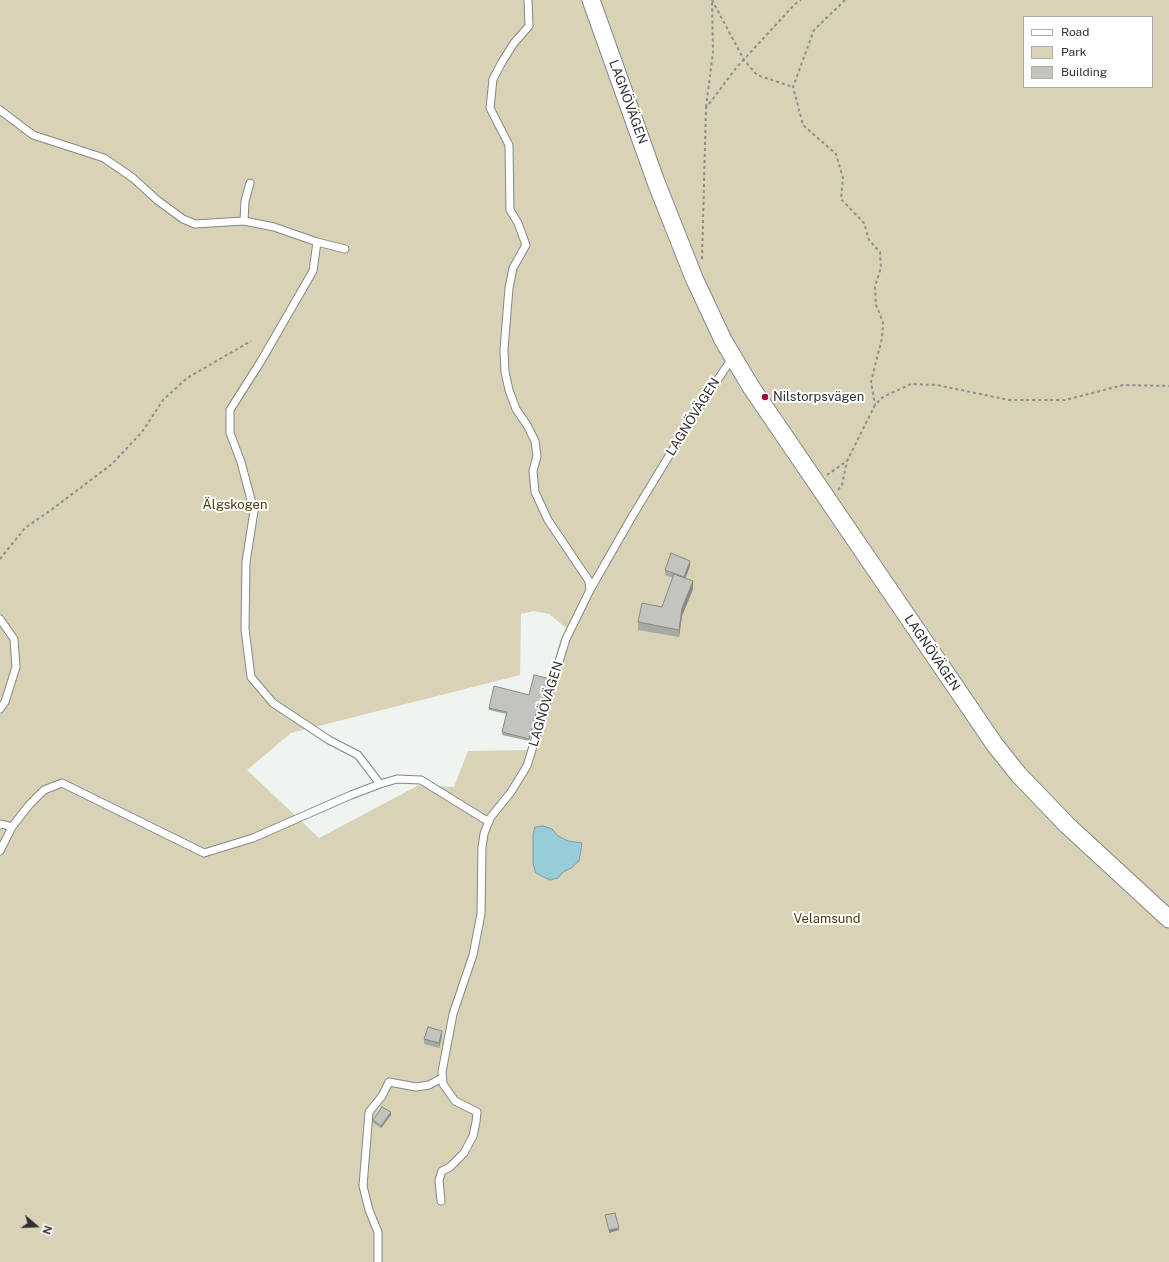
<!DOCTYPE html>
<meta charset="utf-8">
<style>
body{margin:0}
#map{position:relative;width:1169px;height:1262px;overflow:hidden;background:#eef5f0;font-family:"Public Sans",sans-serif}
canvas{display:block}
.legend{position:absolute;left:1023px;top:16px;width:130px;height:72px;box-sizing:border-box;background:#fff;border:1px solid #abacab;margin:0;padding:5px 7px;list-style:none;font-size:12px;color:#2c2f2d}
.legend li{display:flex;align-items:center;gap:8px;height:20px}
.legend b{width:20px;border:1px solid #abacab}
.north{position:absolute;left:16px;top:1206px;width:40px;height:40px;-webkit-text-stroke:3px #fff;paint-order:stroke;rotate:109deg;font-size:11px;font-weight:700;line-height:16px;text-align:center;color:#2c2f2d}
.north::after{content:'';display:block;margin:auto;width:14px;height:18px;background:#2c2f2d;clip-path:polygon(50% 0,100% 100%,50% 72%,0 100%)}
</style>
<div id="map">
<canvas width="1169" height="1262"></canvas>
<ul class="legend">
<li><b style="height:5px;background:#fff"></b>Road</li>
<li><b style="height:11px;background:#d9d2b7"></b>Park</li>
<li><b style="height:11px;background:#c2c5bd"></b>Building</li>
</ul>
<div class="north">N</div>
</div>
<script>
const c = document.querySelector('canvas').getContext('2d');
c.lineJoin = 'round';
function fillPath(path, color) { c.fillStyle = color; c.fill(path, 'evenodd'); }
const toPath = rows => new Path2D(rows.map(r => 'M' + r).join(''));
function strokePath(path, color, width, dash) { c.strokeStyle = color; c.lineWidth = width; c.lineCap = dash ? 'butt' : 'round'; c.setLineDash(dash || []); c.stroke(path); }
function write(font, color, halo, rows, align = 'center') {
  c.font = font + ' "Public Sans",sans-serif'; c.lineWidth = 4; c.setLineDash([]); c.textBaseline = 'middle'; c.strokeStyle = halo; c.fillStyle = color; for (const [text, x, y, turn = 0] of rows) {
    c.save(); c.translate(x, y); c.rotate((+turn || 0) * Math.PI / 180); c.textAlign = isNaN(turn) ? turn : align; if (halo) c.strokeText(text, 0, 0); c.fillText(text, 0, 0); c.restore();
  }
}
fillPath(toPath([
 [0,0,1169,0,1169,1262,0,1262],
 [1024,17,1152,17,1152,87,1024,87],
 [534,611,549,614,566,628,560,641,527,750,468,751,454,787,419,785,319,838,247,770,291,733,520,675,521,614]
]), '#d9d2b7');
const water = toPath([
 [543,826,552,829,558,836,568,841,582,843,579,861,571,868,563,872,558,878,550,880,536,873,533,864,533,834,535,827,543,826]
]);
fillPath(water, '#98cdd8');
strokePath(water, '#789ea5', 1);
const service = toPath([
 [528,0,529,26,514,43,502,62,493,79,490,108,509,145,510,210,518,223,526,245,513,268,509,288,504,349,505,372,509,390,516,409,527,425,535,441,537,456,533,471,535,492,548,520,589,581,590,590],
 [0,110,33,135,104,158,133,178,157,200,183,219,195,224,244,221,274,227,317,242,345,249],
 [244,221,245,201,250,183],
 [317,242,313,271,261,361,230,410,230,433,241,462,254,511,246,562,245,629,251,677,273,703,329,740,358,755,380,784],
 [0,619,14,639,16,667,5,702,0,709],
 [0,825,2,824,12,827],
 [0,851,12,827,29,805,44,790,62,783,204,853,253,838,351,795,380,784,397,779,421,780,489,822],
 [441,1201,439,1180,442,1171,450,1167,464,1153,473,1136,476,1122,477,1112,455,1101,443,1084,442,1072,453,1014,473,955,481,914,482,847,484,834,490,818,511,792,527,766,566,639,590,590,633,515,695,413,733,357],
 [378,1262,378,1232,369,1210,363,1186,369,1112,382,1096,389,1082,416,1087,429,1085,442,1078]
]);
const tertiary = toPath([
 [591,0,656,182,694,278,723,340,751,387,995,745,1019,775,1067,825,1169,919]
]);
strokePath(service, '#828984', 9);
strokePath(tertiary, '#828984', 19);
strokePath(toPath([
 [712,0,744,60,757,75,793,87],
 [845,0,814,30,793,87,803,125,836,154,843,178,841,199,864,223,869,240,880,252,881,267,875,287,876,305,883,322,882,338,871,382,875,405],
 [706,107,713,52,712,1],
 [702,259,706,108,736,68,795,4,801,0],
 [827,475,847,461,875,405,883,397,911,384,937,385,1009,400,1065,400,1123,385,1169,386],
 [838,490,842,485,847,461],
 [0,559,25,528,51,510,112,464,142,432,163,400,187,378,251,341]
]), '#8a8f8c', 2, [3, 3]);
strokePath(service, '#fff', 7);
strokePath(tertiary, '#fff', 17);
fillPath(toPath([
 [690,566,685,578,693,589,682,616,679,637,638,630,638,622,662,607,673,578,665,575,665,570],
 [547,681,540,713,537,713,529,741,502,735,502,732,506,714,489,710,489,708,529,695],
 [442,1036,439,1048,424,1044,424,1039],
 [391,1115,381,1128,373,1123,373,1120]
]), '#a7a9a3');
fillPath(toPath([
 [690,561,690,566,684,582,684,577],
 [693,581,693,589,682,616,679,637,679,630,682,608],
 [547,678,547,681,540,713,540,711],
 [537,710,537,713,529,741,529,739],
 [442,1031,442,1036,439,1048,439,1043],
 [391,1112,391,1115,381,1128,381,1126],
 [619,1228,619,1230,609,1233,609,1230]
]), '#888a84');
const building = toPath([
 [671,553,690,561,684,577,665,570,671,553],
 [674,574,693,581,682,608,679,630,638,622,642,603,662,607,674,574],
 [534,675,547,678,540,711,537,710,529,739,502,732,507,712,489,708,494,686,529,695,534,675],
 [428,1027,442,1031,439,1043,424,1039,428,1027],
 [382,1107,391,1112,381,1126,373,1120,382,1107],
 [615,1213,619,1228,609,1230,605,1215,615,1213]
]);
fillPath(building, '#c2c5bd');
strokePath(building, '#888a84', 1);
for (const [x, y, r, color] of [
 [765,397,4,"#9f0345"]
]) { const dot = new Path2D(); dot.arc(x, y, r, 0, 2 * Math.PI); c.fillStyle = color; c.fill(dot); strokePath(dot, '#fff', 1.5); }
write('13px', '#2c2f2d', '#fff', [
 ["LAGNÖVÄGEN",628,102,70],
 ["LAGNÖVÄGEN",693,417,-58],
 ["LAGNÖVÄGEN",932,653,56],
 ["LAGNÖVÄGEN",546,704,-73]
]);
write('13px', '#2c2f2d', '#fff', [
 ["Nilstorpsvägen",773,397]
], 'left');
write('13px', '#483c06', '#fff', [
 ["Älgskogen",235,505],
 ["Velamsund",827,919]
]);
</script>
